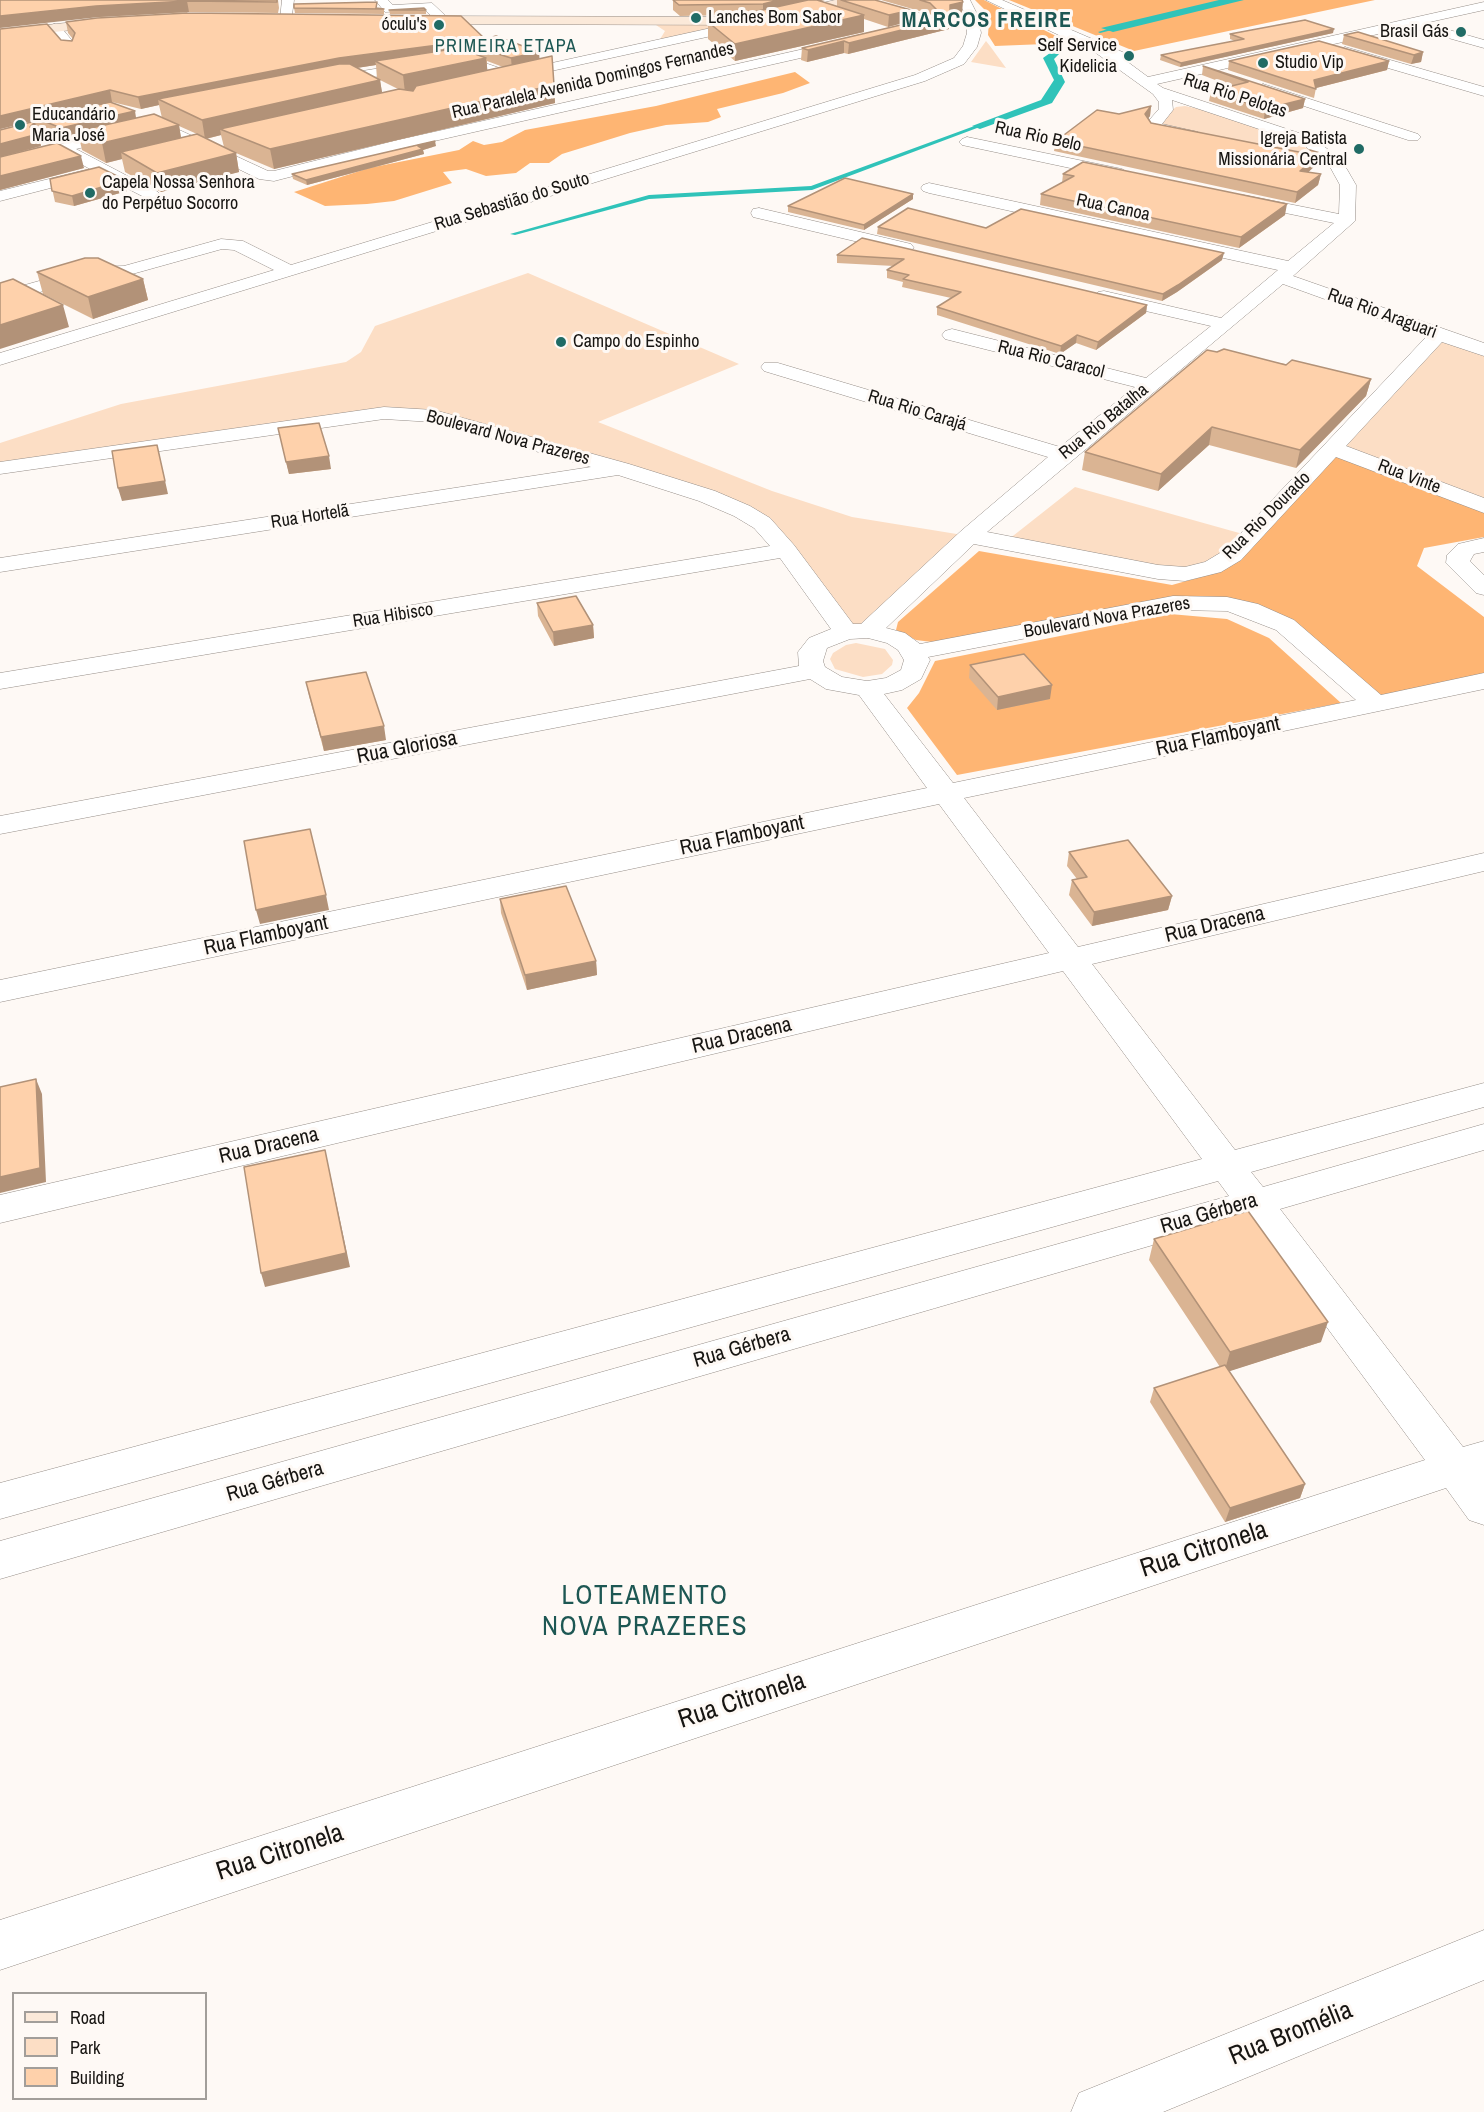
<!DOCTYPE html>
<meta charset="utf-8">
<style>
body{margin:0}
#map{position:relative;width:1484px;height:2112px;overflow:hidden;background:#fef9f5;font-family:"Archivo Narrow",sans-serif}
canvas{display:block}
.legend{position:absolute;left:12px;top:1992px;width:195px;height:108px;box-sizing:border-box;background:#fef9f5;border:2px solid #a29e9a;margin:0;padding:8px 10px;list-style:none;font-size:18px;color:#171512}
.legend li{display:flex;align-items:center;gap:12px;height:30px}
.legend b{width:30px;border:2px solid #a29e9a}
</style>
<div id="map">
<canvas width="1484" height="2112"></canvas>
<ul class="legend">
<li><b style="height:8px;background:#fbe9d9"></b>Road</li>
<li><b style="height:16px;background:#fcdec5"></b>Park</li>
<li><b style="height:16px;background:#fed1ab"></b>Building</li>
</ul>
</div>
<script>
const c = document.querySelector('canvas').getContext('2d');
c.lineJoin = 'round';
function fillPath(path, color) { c.fillStyle = color; c.fill(path, 'evenodd'); }
const toPath = rows => new Path2D(rows.map(r => 'M' + r).join(''));
function strokePath(path, color, width, dash) { c.strokeStyle = color; c.lineWidth = width; c.lineCap = dash ? 'butt' : 'round'; c.setLineDash(dash || []); c.stroke(path); }
function write(font, color, halo, rows, align = 'center') {
  c.font = font + ' "Archivo Narrow",sans-serif'; c.lineWidth = 6; c.setLineDash([]); c.textBaseline = 'middle'; c.strokeStyle = halo; c.fillStyle = color; for (const [text, x, y, turn = 0] of rows) {
    c.save(); c.translate(x, y); c.rotate((+turn || 0) * Math.PI / 180); c.textAlign = isNaN(turn) ? turn : align; if (halo) c.strokeText(text, 0, 0); c.fillText(text, 0, 0); c.restore();
  }
}
fillPath(toPath([
 [734,23,659,41,665,31,656,25],
 [986,41,990,46,1006,68,971,62],
 [1185,106,1204,110,1287,138,1310,150,1307,153,1155,125,1176,107],
 [528,273,739,364,598,422,772,491,852,517,969,536,856,631,742,511,408,413,0,468,0,443,121,404,346,362,361,352,375,326],
 [1439,334,1484,350,1484,506,1333,449],
 [1075,487,1250,536,1185,574,1004,543],
 [856,643,885,649,893,660,892,665,882,674,863,677,835,669,830,659,833,653,846,645]
]), '#fcdec5');
fillPath(toPath([
 [975,0,984,0,1070,43,995,46,988,35,989,20,984,9],
 [1009,0,1375,0,1134,51],
 [795,72,810,83,783,93,717,109,721,117,708,122,666,125,630,133,562,154,549,163,530,163,516,173,486,176,466,169,443,172,452,183,394,201,367,204,325,206,294,192,369,168,459,150,473,141,484,145,502,142,525,130,656,106],
 [1338,454,1484,510,1484,537,1424,548,1417,566,1484,617,1484,673,1379,697,1247,602,1178,598,940,643,916,640,896,630,898,622,979,551,1172,585,1211,574],
 [1170,614,1227,619,1269,638,1341,703,957,775,907,708,919,693,935,661]
]), '#feb573');
fillPath(toPath([
 [1219,0,1244,0,1113,32,1101,28],
 [1057,48,1063,50,1054,59,1065,82,1052,103,980,129,972,126,1041,100,1054,80,1043,58]
]), '#30c3b9');
fillPath(toPath([
 [1122,25,1124,27,1100,33,1098,32,1122,25],
 [988,121,993,122,812,190,649,199,515,235,510,234,649,195,811,186,988,121]
]), '#30c3b9');
const street = toPath([
 [282,0,294,0,291,22,281,22,280,19,282,0],
 [375,0,388,0,393,5,432,3,451,21,450,24,440,24,425,10,385,12,375,0],
 [873,0,929,16,936,23,896,36,886,36,886,30,919,22,869,7,869,1,873,0],
 [958,0,970,0,978,16,981,33,977,47,964,64,925,81,0,365,0,353,274,270,234,250,222,249,125,276,90,277,0,304,0,292,89,267,124,266,221,239,243,241,291,265,915,75,954,58,963,46,967,33,966,16,958,0],
 [986,0,1002,0,1127,54,1129,57,1125,60,1148,77,1484,2,1484,10,1425,23,1484,40,1484,48,1409,27,1157,84,1163,88,1311,137,1341,159,1356,185,1355,221,1293,276,1484,343,1484,356,1442,342,1346,446,1484,498,1484,513,1336,457,1241,560,1221,572,1185,581,1158,579,974,544,886,628,905,633,920,644,1173,596,1227,597,1258,604,1294,620,1381,695,1484,673,1484,689,964,798,1078,947,1484,853,1484,871,1092,964,1235,1150,1484,1083,1484,1107,1251,1172,1263,1187,1484,1124,1484,1150,1280,1209,1463,1447,1484,1441,1484,1525,1469,1520,1446,1488,0,1970,0,1920,1425,1460,1246,1218,0,1579,0,1541,1229,1196,1218,1181,0,1519,0,1483,1202,1159,1063,971,0,1223,0,1195,1049,953,939,804,0,1002,0,980,927,788,859,695,826,689,810,679,0,834,0,816,799,666,798,652,809,638,831,629,780,558,0,689,0,673,770,546,754,528,734,516,699,501,618,475,0,572,0,558,591,467,433,422,384,419,0,474,0,462,384,407,434,410,629,464,715,491,750,506,770,518,794,545,853,624,861,624,961,531,1048,457,764,371,761,367,764,363,778,363,1060,447,1135,387,945,339,942,335,945,331,952,329,1146,378,1211,326,1098,300,1095,296,1098,292,1104,291,1221,318,1278,270,929,193,923,191,921,188,923,185,929,183,1288,261,1334,223,1237,203,1235,200,1237,197,1243,195,1339,214,1340,185,1329,165,1301,143,1172,100,1173,110,1162,124,1198,132,1201,135,1198,138,1193,140,1147,129,1144,126,1159,109,1159,102,1153,94,1096,53,986,0],
 [1283,284,1427,336,1225,550,1205,562,1185,567,1158,565,987,532,1283,284],
 [1173,610,1227,611,1276,630,1356,700,953,783,884,694,902,690,921,679,930,660,928,657,1173,610],
 [868,638,887,643,898,650,904,660,901,670,886,678,867,681,842,677,825,667,823,661,827,648,850,639,868,638],
 [752,19,759,23,757,26,510,80,461,63,356,80,349,76,356,72,462,55,511,72,752,19],
 [54,24,59,25,75,44,75,50,65,50,49,31,47,28,54,24],
 [844,40,851,44,849,47,399,149,274,181,259,179,158,130,76,149,158,192,160,195,158,198,146,198,101,175,0,201,0,191,90,169,57,151,54,148,57,145,160,121,268,171,274,171,398,140,844,40],
 [1345,47,1484,87,1484,96,1340,54,1338,51,1345,47],
 [1263,84,1418,134,1421,137,1418,140,1408,140,1258,91,1256,88,1263,84],
 [967,137,1122,169,1130,174,1122,179,962,145,959,142,962,139,967,137],
 [759,208,911,244,914,248,905,253,753,217,751,213,753,209,759,208],
 [1484,538,1484,552,1474,554,1470,561,1484,575,1484,595,1476,593,1446,563,1447,555,1458,544,1484,538],
 [1484,1930,1484,1980,1163,2112,1071,2112,1079,2093,1484,1930]
]);
const secondary = toPath([
 [835,0,857,0,855,3,763,25,421,24,415,20,421,16,763,17,835,0],
 [112,18,117,19,117,25,0,38,0,30,112,18]
]);
strokePath(street, '#968e88', 1);
strokePath(secondary, '#968e88', 1);
fillPath(street, '#fff');
fillPath(secondary, '#fbe9d9');
fillPath(toPath([
 [0,0,278,0,279,8,278,13,189,12,99,17],
 [673,0,821,1,837,6,837,0,875,0,911,10,910,21,888,27,864,19,864,32,735,61,708,39,708,22,741,15,680,16,673,10],
 [881,0,962,0,962,13,950,16,949,29,848,54,844,53,807,62,801,60,802,48,933,17,930,14],
 [294,8,377,8,384,9,384,14,295,13],
 [389,10,426,10,426,14,390,14],
 [66,22,485,39,539,59,552,56,555,103,274,169,236,153,239,172,161,192,125,172,122,159,106,163,82,150,79,137,64,141,49,134,38,134,41,146,17,153,84,168,0,190,0,130,110,102,136,118,162,118,159,105,141,109,112,102,0,129,0,29,61,40,72,41,73,39,68,33],
 [487,61,503,67,487,70],
 [376,65,377,79,356,68],
 [380,80,398,89,382,93],
 [179,126,197,134,181,138],
 [221,135,224,147,206,139],
 [1333,33,1180,67,1160,60,1161,55,1235,41,1230,39,1230,34],
 [1344,35,1423,52,1421,62,1411,64,1342,44],
 [1229,61,1389,61,1387,70,1316,88,1314,98,1228,70],
 [1203,66,1305,99,1303,108,1264,119,1209,101,1211,91,1231,86,1202,75],
 [1151,106,1150,116,1148,118,1151,123,1304,153,1320,153,1318,163,1308,172,1321,174,1318,185,1295,203,1054,151,1056,141,1119,114],
 [436,146,423,150,424,154,307,185,293,179,292,174],
 [1063,174,1285,215,1239,248,1040,205,1041,194,1062,183],
 [50,179,125,180,127,191,74,206,55,202],
 [913,194,913,199,864,230,788,212,788,206],
 [878,227,986,228,1222,260,1177,292,1162,301,877,234],
 [862,238,1147,305,1146,313,1096,350,1076,343,1060,354,937,315,937,307,951,298,902,287,903,282,887,278,887,270,894,266,837,263,837,255],
 [37,272,143,279,148,300,93,319,43,294],
 [1217,352,1371,379,1366,396,1296,468,1209,445,1158,491,1082,470,1085,452],
 [278,428,331,469,289,474],
 [537,603,593,625,594,638,554,646,538,616],
 [970,665,1050,699,997,710,969,678],
 [306,682,386,740,324,751,309,696],
 [1069,852,1172,896,1168,910,1092,926,1069,895,1072,880,1077,879,1067,866],
 [500,899,596,961,597,975,527,990,501,913],
 [1154,1239,1321,1342,1229,1371,1305,1484,1300,1498,1225,1522,1150,1402,1154,1388,1220,1367,1149,1260]
]), '#dab493');
fillPath(toPath([
 [779,0,825,0,763,15,763,4],
 [187,1,189,12,99,17,0,28,0,16,96,6],
 [963,2,962,13,949,16,950,5],
 [911,10,910,21,888,27,889,15],
 [864,15,864,32,735,61,735,44],
 [950,18,949,29,848,54,849,43],
 [1334,29,1333,33,1180,67,1181,63],
 [844,41,844,53,807,62,808,50],
 [461,42,462,53,375,61,376,65,158,99,159,105,141,109,138,97,339,58],
 [539,52,540,64,512,70,511,58],
 [1423,52,1421,62,1411,64,1414,55],
 [486,58,488,75,405,93,403,75],
 [1389,61,1387,70,1316,88,1314,80],
 [380,80,383,98,220,129,221,135,205,139,202,120],
 [554,85,555,103,274,169,270,149],
 [110,90,112,102,0,129,0,116],
 [1305,99,1303,108,1264,119,1265,109],
 [1151,106,1150,116,1144,124,1145,114],
 [135,111,137,124,78,131,79,137,64,141,61,128],
 [35,122,41,146,0,157,0,144,30,127],
 [179,125,182,144,121,152,122,159,106,163,102,143],
 [435,141,436,146,423,150,424,154,307,185,306,180,418,146],
 [236,153,239,172,161,192,157,173],
 [1320,153,1318,163,1298,182,1300,171],
 [81,156,84,168,0,190,0,176],
 [1321,174,1318,185,1295,203,1297,192],
 [125,180,127,191,74,206,72,196],
 [913,194,913,199,864,230,864,225],
 [1287,204,1285,215,1239,248,1241,237],
 [1224,253,1222,260,1177,292,1162,301,1163,294],
 [143,279,148,300,93,319,88,297],
 [63,305,69,327,0,349,0,325],
 [1147,305,1146,313,1096,350,1098,342],
 [1077,335,1076,343,1060,354,1061,346],
 [1371,379,1366,396,1296,468,1300,450],
 [1212,427,1209,445,1158,491,1161,474],
 [157,445,168,494,122,501,118,488],
 [329,456,331,469,289,474,286,462],
 [593,625,594,638,554,646,553,632],
 [1052,685,1050,699,997,710,998,697],
 [384,726,386,740,324,751,321,737],
 [326,895,329,910,260,924,256,910],
 [1172,896,1168,910,1092,926,1094,912],
 [596,961,597,975,527,990,525,975],
 [36,1079,42,1094,46,1182,0,1193,0,1177],
 [325,1150,350,1267,265,1287,261,1273],
 [1328,1322,1321,1342,1224,1373,1230,1352],
 [1305,1484,1300,1498,1225,1522,1230,1508]
]), '#b29278');
const building = toPath([
 [0,0,277,0,277,2,187,1,96,6,0,16,0,0],
 [673,0,779,0,763,4,679,5,673,0],
 [808,0,817,0,864,15,735,44,708,22,808,0],
 [841,0,875,0,911,10,889,15,841,0],
 [920,0,962,0,963,2,950,5,950,18,849,43,844,41,808,50,802,48,935,17,939,12,930,3,920,0],
 [377,2,376,8,384,9,294,8,294,4,377,2],
 [424,8,426,10,389,10,424,8],
 [187,13,461,16,485,39,496,36,539,52,511,58,461,42,339,58,138,97,110,90,0,116,0,29,47,24,61,40,72,41,75,33,66,22,97,18,187,13],
 [1305,20,1334,29,1181,63,1161,55,1244,39,1230,34,1305,20],
 [1358,32,1423,52,1414,55,1344,35,1358,32],
 [1319,41,1389,61,1314,80,1316,89,1229,61,1319,41],
 [459,48,486,58,403,75,375,61,459,48],
 [552,56,554,85,270,149,220,129,399,89,413,91,416,86,552,56],
 [339,64,350,64,380,80,202,120,158,99,339,64],
 [1203,66,1305,99,1265,109,1211,91,1248,82,1203,66],
 [110,102,135,111,61,128,46,122,35,122,30,127,38,134,0,144,0,130,110,102],
 [1151,106,1145,114,1151,123,1304,153,1310,150,1320,153,1300,171,1321,174,1297,192,1056,141,1097,110,1119,114,1151,106],
 [154,114,179,125,102,143,78,131,154,114],
 [197,134,236,153,157,173,121,152,197,134],
 [435,141,418,146,423,149,306,180,292,174,435,141],
 [57,143,81,156,0,176,0,157,57,143],
 [1083,162,1287,204,1241,237,1041,194,1074,176,1063,174,1083,162],
 [99,167,125,180,72,196,52,191,50,179,99,167],
 [845,178,913,194,864,225,788,206,845,178],
 [908,208,986,228,1021,209,1224,253,1178,285,1163,294,878,227,908,208],
 [862,238,1147,305,1098,342,1077,335,1061,346,937,307,961,292,903,279,909,275,887,270,904,259,837,255,862,238],
 [85,258,98,258,143,279,88,297,37,272,85,258],
 [13,279,63,305,0,325,0,283,13,279],
 [1224,349,1286,365,1292,360,1371,379,1300,450,1212,427,1161,474,1085,452,1207,350,1217,352,1224,349],
 [319,423,329,456,286,462,278,428,319,423],
 [157,445,165,481,118,488,112,451,157,445],
 [576,596,593,625,553,632,537,603,576,596],
 [1024,654,1052,685,998,697,970,665,1024,654],
 [366,672,384,726,321,737,306,682,366,672],
 [310,829,326,895,256,910,244,841,310,829],
 [1128,840,1172,896,1094,912,1072,880,1087,877,1069,852,1128,840],
 [566,886,596,961,525,975,500,899,566,886],
 [36,1079,40,1168,0,1177,0,1087,36,1079],
 [325,1150,346,1253,261,1273,244,1167,325,1150],
 [1248,1211,1328,1322,1230,1352,1154,1239,1248,1211],
 [1225,1365,1305,1484,1230,1508,1154,1388,1225,1365]
]);
fillPath(building, '#fed1ab');
strokePath(building, '#b29278', 1.5);
for (const [x, y, r, color] of [
 [696,18,6,"#206b65"],
 [439,25,6,"#206b65"],
 [1461,32,6,"#206b65"],
 [1129,56,6,"#206b65"],
 [1263,63,6,"#206b65"],
 [20,125,6,"#206b65"],
 [1359,149,6,"#206b65"],
 [90,193,6,"#206b65"],
 [561,342,6,"#206b65"]
]) { const dot = new Path2D(); dot.arc(x, y, r, 0, 2 * Math.PI); c.fillStyle = color; c.fill(dot); strokePath(dot, '#fef9f5', 2); }
write('18px', '#171512', '#fef9f5', [
 ["Lanches Bom Sabor",708,18],
 ["óculu's",427,25,"right"],
 ["Brasil Gás",1449,32,"right"],
 ["Self Service",1117,46,"right"],
 ["Kidelicia",1117,67,"right"],
 ["Studio Vip",1275,63],
 ["Educandário",32,115],
 ["Maria José",32,136],
 ["Igreja Batista",1347,139,"right"],
 ["Missionária Central",1347,160,"right"],
 ["Capela Nossa Senhora",102,183],
 ["do Perpétuo Socorro",102,204],
 ["Campo do Espinho",573,342]
], 'left');
c.letterSpacing = '1.5px';
write('18px', '#1d5753', '#fef9f5', [
 ["PRIMEIRA ETAPA",506,47]
]);
c.letterSpacing = '0px';
write('18px', '#171512', '#fef9f5', [
 ["Rua Paralela Avenida Domingos Fernandes",593,81,-13],
 ["Rua Rio Pelotas",1235,96,18],
 ["Rua Rio Belo",1038,137,12],
 ["Rua Sebastião do Souto",512,202,-17],
 ["Rua Canoa",1113,208,12],
 ["Rua Rio Araguari",1382,314,20],
 ["Rua Rio Caracol",1051,360,14],
 ["Rua Rio Carajá",917,411,17],
 ["Rua Rio Batalha",1104,422,-39],
 ["Boulevard Nova Prazeres",508,438,15],
 ["Rua Vinte",1409,477,21],
 ["Rua Rio Dourado",1267,516,-45],
 ["Rua Hortelã",310,517,-9],
 ["Rua Hibisco",393,616,-9],
 ["Boulevard Nova Prazeres",1107,618,-10]
]);
write('21px', '#171512', '#fef9f5', [
 ["Rua Flamboyant",1218,737,-12],
 ["Rua Gloriosa",407,748,-11],
 ["Rua Flamboyant",742,836,-12],
 ["Rua Dracena",1215,925,-13],
 ["Rua Flamboyant",266,936,-12],
 ["Rua Dracena",742,1036,-13],
 ["Rua Dracena",269,1146,-13],
 ["Rua Gérbera",1209,1214,-16],
 ["Rua Gérbera",742,1348,-16],
 ["Rua Gérbera",275,1482,-16]
]);
c.letterSpacing = '1.5px';
write('bold 22px', '#1d5753', '#fef9f5', [
 ["MARCOS FREIRE",987,21]
]);
c.letterSpacing = '0px';
write('26px', '#171512', '#fef9f5', [
 ["Rua Citronela",1204,1550,-18],
 ["Rua Citronela",742,1701,-18],
 ["Rua Citronela",280,1853,-18],
 ["Rua Bromélia",1291,2034,-22]
]);
c.letterSpacing = '1.5px';
write('27px', '#1d5753', '#fef9f5', [
 ["LOTEAMENTO",645,1597],
 ["NOVA PRAZERES",645,1628]
]);
c.letterSpacing = '0px';
</script>
